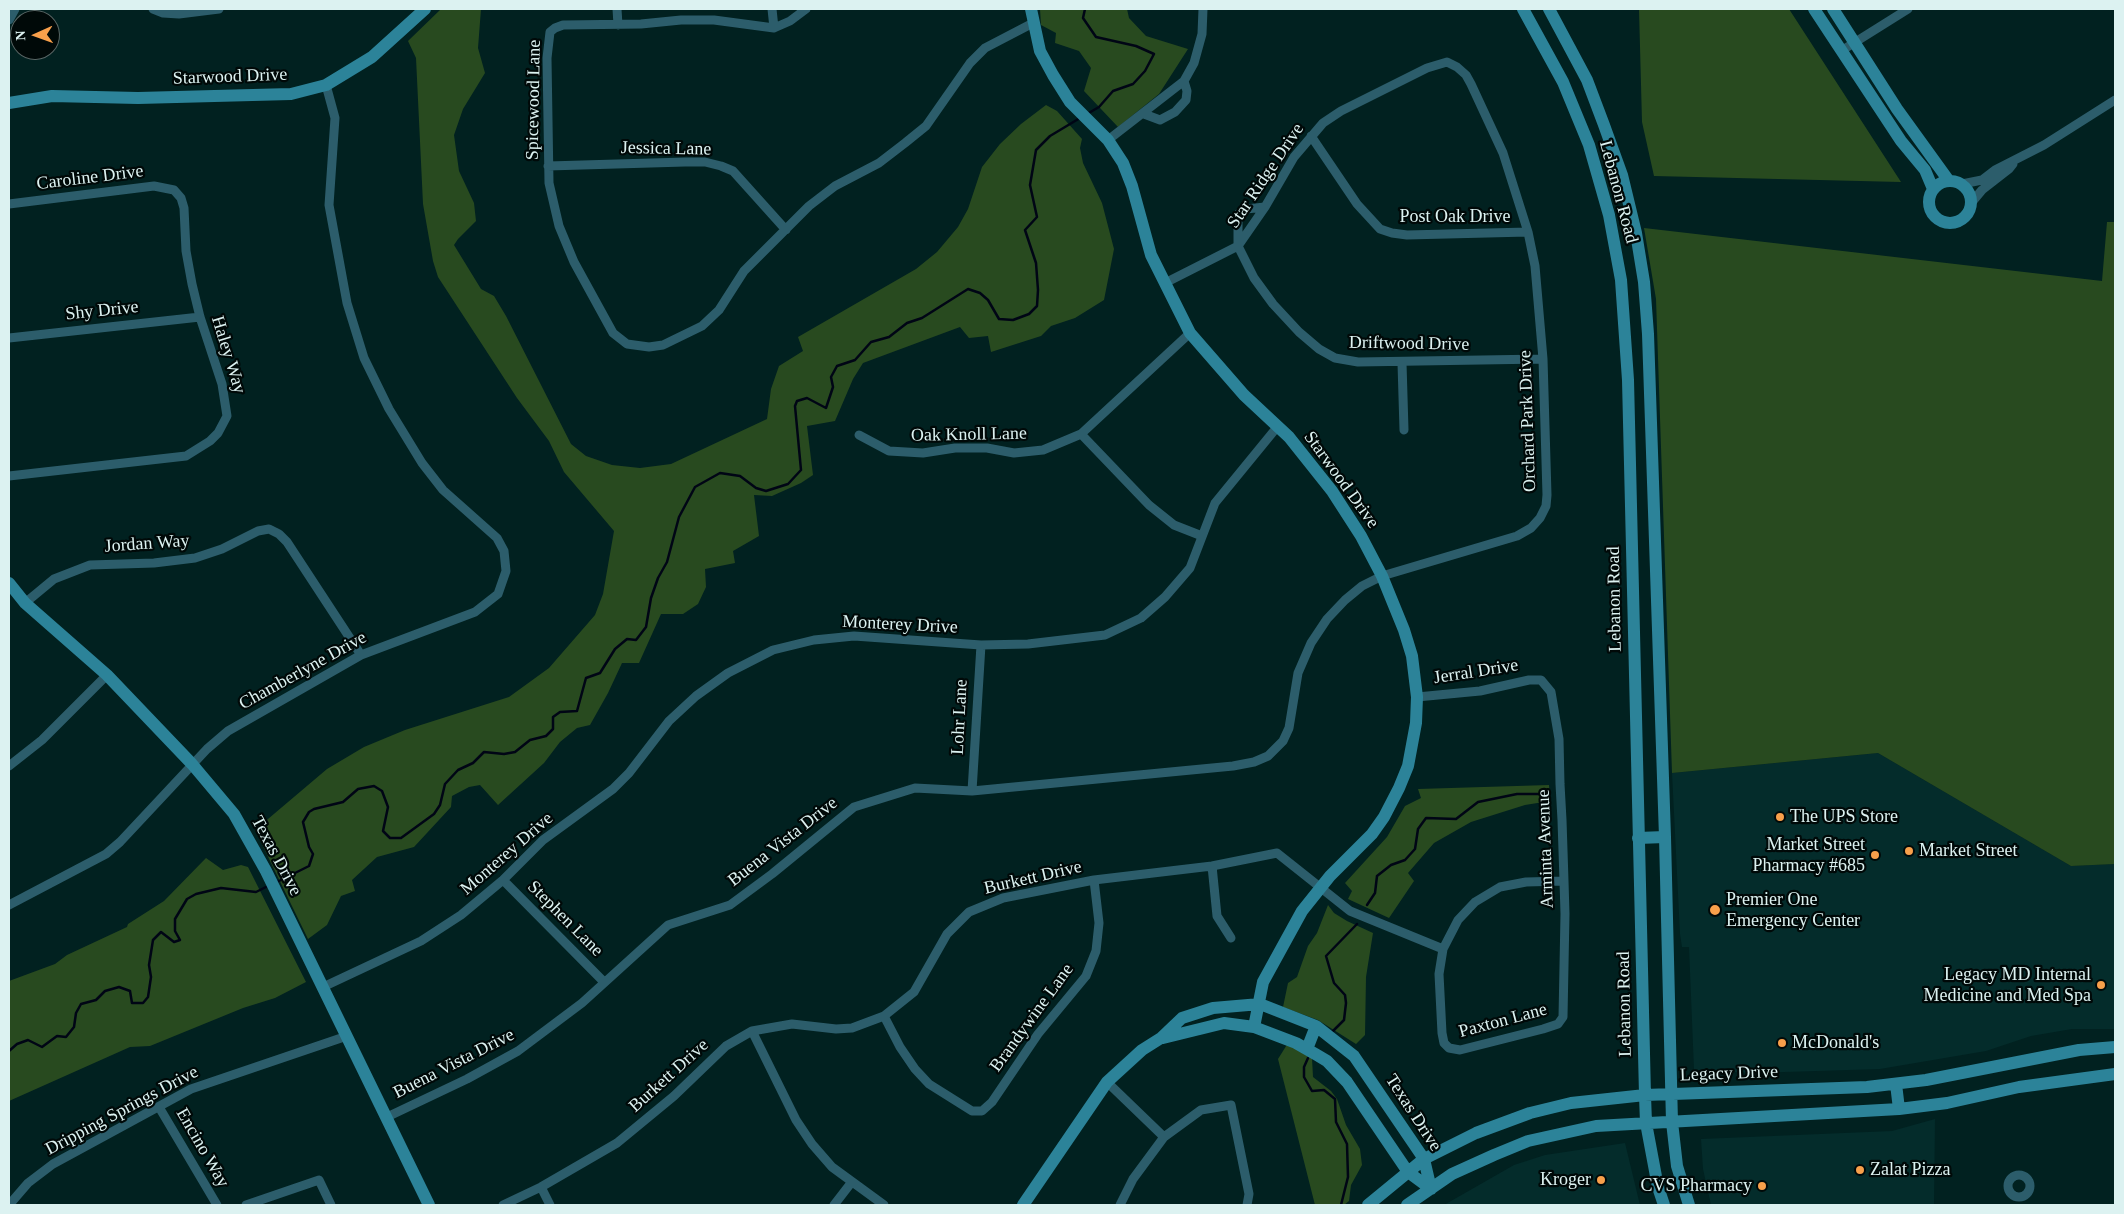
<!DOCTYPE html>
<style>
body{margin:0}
#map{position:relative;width:2124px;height:1214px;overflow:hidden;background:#012120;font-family:Georgia,serif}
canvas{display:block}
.frame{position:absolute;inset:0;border:10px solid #dcf2f1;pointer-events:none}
.north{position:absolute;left:10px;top:10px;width:50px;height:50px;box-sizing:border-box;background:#000908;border:1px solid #586665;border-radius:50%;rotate:268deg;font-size:14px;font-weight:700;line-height:20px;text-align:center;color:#dcf2f1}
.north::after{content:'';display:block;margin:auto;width:18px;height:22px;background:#f8a04b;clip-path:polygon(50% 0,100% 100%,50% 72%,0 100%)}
</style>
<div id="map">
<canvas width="2124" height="1214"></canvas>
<div class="frame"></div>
<div class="north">N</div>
</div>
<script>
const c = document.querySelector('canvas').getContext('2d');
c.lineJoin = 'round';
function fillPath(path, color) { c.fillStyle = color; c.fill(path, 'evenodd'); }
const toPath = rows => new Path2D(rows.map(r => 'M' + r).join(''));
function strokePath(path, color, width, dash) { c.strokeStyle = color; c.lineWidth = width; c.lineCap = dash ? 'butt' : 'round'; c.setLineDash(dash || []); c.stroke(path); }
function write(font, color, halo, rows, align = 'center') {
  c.font = font + ' Georgia,serif'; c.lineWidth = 4.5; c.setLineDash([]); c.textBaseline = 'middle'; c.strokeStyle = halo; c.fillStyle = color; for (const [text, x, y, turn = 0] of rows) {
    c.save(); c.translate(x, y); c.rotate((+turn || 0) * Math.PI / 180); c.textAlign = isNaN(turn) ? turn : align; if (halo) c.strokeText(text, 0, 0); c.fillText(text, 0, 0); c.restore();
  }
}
fillPath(toPath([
 [1878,753,2071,866,2115,864,2115,1029,2072,1029,2031,1036,1986,1051,1880,1069,1753,1073,1694,1070,1689,947,1682,947,1680,934,1672,773],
 [1935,1119,1934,1205,1711,1205,1703,1169,1701,1139,1892,1131],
 [1625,1143,1640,1205,1444,1205,1514,1165,1545,1155]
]), '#042c2b');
fillPath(toPath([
 [441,9,481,9,478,48,485,73,463,109,454,135,459,171,474,203,476,221,458,239,454,245,481,289,494,296,506,316,571,444,586,456,612,465,640,468,671,464,767,419,771,389,779,366,803,351,798,337,916,269,937,252,958,227,968,209,982,167,1000,144,1021,124,1046,105,1057,111,1082,139,1080,148,1083,163,1102,203,1114,249,1104,300,1075,318,1051,326,1041,336,991,352,988,336,969,338,960,327,863,363,853,379,835,421,807,426,813,475,801,483,772,496,754,495,759,536,733,551,735,563,705,569,706,587,698,604,683,614,661,614,639,663,622,663,608,693,590,725,577,728,560,742,544,763,498,805,480,785,469,787,452,796,451,807,414,847,377,857,352,880,355,891,341,896,327,925,308,939,255,830,327,769,364,747,405,730,509,697,549,668,595,615,603,594,614,531,564,472,549,441,517,398,438,277,433,261,423,204,416,58,408,41],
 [1040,9,1127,9,1129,18,1146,36,1188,49,1159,94,1118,127,1084,91,1091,68,1079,51,1055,43,1056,33,1041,25],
 [1639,9,1789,9,1901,182,1654,176,1642,122],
 [2107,222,2115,222,2115,864,2071,866,1878,753,1672,773,1656,299,1644,228,2102,281],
 [1549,785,1550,801,1525,805,1471,822,1434,843,1408,873,1414,881,1389,918,1348,899,1352,891,1345,883,1387,837,1405,806,1421,798,1418,789],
 [206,858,223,870,241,865,248,867,306,982,275,998,243,1008,150,1046,130,1047,9,1101,9,981,55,964,67,955,127,927,128,924,164,901],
 [1328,905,1334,913,1347,921,1373,933,1366,977,1365,1035,1356,1044,1318,1020,1283,1007,1288,983,1297,977,1308,946,1317,933],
 [1288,1043,1312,1058,1313,1077,1331,1091,1337,1099,1346,1125,1360,1149,1362,1165,1351,1185,1349,1201,1344,1205,1315,1205,1278,1059]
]), '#284a1f');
strokePath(toPath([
 [1085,9,1083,18,1096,37,1136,46,1154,54,1145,71,1133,84,1113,91,1099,107,1087,114],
 [277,882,309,866,313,854,309,847,303,822,309,812,314,809,343,802,358,789,374,786,382,791,388,807,383,831,390,838,401,838,434,814,440,805,445,784,458,770,473,763,484,752,504,754,515,752,530,740,546,736,553,729,553,717,560,712,577,711,586,678,600,673,615,649,627,639,636,640,646,627,651,598,658,578,667,562,679,517,695,487,720,473,740,476,756,488,766,491,788,484,801,470,795,406,797,401,807,398,826,408,833,387,831,377,837,366,855,360,871,342,889,337,907,323,922,318,968,289,980,293,988,300,999,319,1013,320,1029,314,1037,306,1038,290,1036,263,1025,230,1037,217,1030,185,1036,150,1050,136,1080,118],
 [1367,905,1375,893,1377,876,1391,865,1405,860,1415,849,1418,829,1426,818,1456,819,1478,802,1517,794,1544,794],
 [1333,1031,1344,1020,1346,1003,1345,995,1334,983,1326,956,1357,924],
 [9,1051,17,1044,28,1040,42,1047,57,1036,66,1037,74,1027,76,1013,81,1004,96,1000,105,991,119,987,130,991,132,1003,143,1003,148,997,151,977,149,965,153,940,161,932,174,942,180,940,175,931,175,919,187,899,196,894,221,888,256,892,270,885],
 [1308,1058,1304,1067,1304,1077,1312,1091,1324,1090,1335,1099,1336,1122,1347,1144,1348,1177,1341,1205]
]), '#000515', 2.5);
strokePath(toPath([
 [153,9,163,13,179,14,219,9],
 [617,9,618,25],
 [772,9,774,28],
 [806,9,790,21,774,28,714,20,681,20,641,24,563,25,555,28,550,32,547,58,549,183,559,226,574,262,613,333,627,344,649,347,663,345,702,326,719,310,744,271,809,206,835,186,879,163,905,143,926,126,970,63,985,48,1033,23],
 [9,20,15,9],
 [1841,51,1908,9],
 [1144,114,1160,120,1175,112,1186,100,1187,91,1184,81],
 [1311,136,1357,204,1380,229,1392,233,1407,235,1528,232],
 [1108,140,1184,81,1194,63,1202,34,1203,9],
 [548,166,685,162,705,162,721,166,733,171,786,230],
 [1962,184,1982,180,1995,170,2044,145,2115,100],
 [1972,202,1982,190,2009,169,2013,164],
 [9,204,154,186,174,190,181,198,184,208,186,251,192,284,200,317,222,384,227,416,218,433,210,441,186,456,9,476],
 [1265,207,1246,209,1238,214,1238,246,1254,278,1273,304,1299,332,1319,349,1335,358,1358,362,1543,359],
 [9,338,200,317],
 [1402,363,1404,430],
 [1081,434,1149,505,1174,525,1202,536],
 [859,435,889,451,923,453,955,448,987,448,1014,453,1043,450,1081,434,1190,333],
 [25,603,54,579,90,565,154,563,195,558,222,549,258,531,269,529,279,534,287,542,361,655],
 [1417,697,1480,691,1529,680,1541,680,1551,692,1559,739,1560,784,1562,820,1564,881,1565,914,1563,1017,1558,1024,1543,1029,1460,1050,1449,1048,1444,1043,1442,1033,1439,974,1443,949,1458,920,1475,902,1500,887,1526,882,1564,881],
 [9,766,42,740,107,675],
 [972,791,981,645],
 [1212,866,1217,916,1231,938],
 [503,880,604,982],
 [9,905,106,854,120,842,207,749,228,731,361,655,475,612,498,594,506,571,504,551,497,538,443,490,422,463,389,409,364,358,347,303,329,205,335,118,326,85],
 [323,987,421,941,461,915,503,880,543,840,613,789,629,773,669,721,696,696,728,673,773,650,814,640,854,636,981,645,1028,644,1105,635,1141,618,1165,597,1190,568,1215,503,1278,426],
 [884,1016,900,1047,915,1069,929,1084,972,1111,982,1111,992,1102,1038,1034,1086,976,1096,951,1099,923,1094,880],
 [752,1031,796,1120,812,1144,832,1167,884,1205],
 [1107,1082,1164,1137],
 [159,1107,217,1205],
 [387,1117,467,1079,518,1051,582,1003,668,925,730,905,772,874,854,807,915,788,972,791,1233,766,1254,762,1268,756,1283,741,1289,728,1298,673,1311,643,1327,619,1345,600,1362,586,1382,576,1517,536,1531,528,1540,518,1546,506,1547,495,1543,359,1535,266,1528,232,1503,153,1471,84,1466,75,1457,67,1447,62,1427,68,1341,111,1323,123,1294,157,1265,207,1238,246,1165,283],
 '2008 1186a11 11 0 1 1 22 0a11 11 0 1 1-22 0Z',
 [541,1187,550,1205],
 [9,1205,28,1183,53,1164,191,1089,347,1036],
 [246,1205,319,1180,331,1205],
 [503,1205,541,1187,617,1143,674,1096,726,1046,752,1031,792,1024,836,1029,852,1028,884,1016,914,992,947,934,969,912,1003,898,1094,880,1212,866,1277,853,1350,911,1443,949],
 [834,1205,851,1183],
 [1120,1205,1133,1179,1164,1137,1201,1110,1231,1105,1249,1194,1247,1205]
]), '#2c5d6b', 9);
strokePath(toPath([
 [1031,9,1040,51,1053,75,1070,102,1108,140,1123,163,1132,186,1151,255,1190,333,1244,395,1289,437,1332,491,1361,536,1382,576,1404,630,1412,656,1417,697,1416,723,1408,766,1399,788,1384,817,1372,834,1330,876,1302,911,1263,982,1254,1027],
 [1523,9,1563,82,1589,145,1609,215,1621,280,1628,380,1645,1095,1646,1123,1658,1187,1664,1205],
 [1549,9,1587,80,1604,125,1622,175,1636,233,1644,282,1648,334,1665,837,1672,1122,1677,1166,1689,1205],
 [1814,9,1901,141,1925,170,1933,189],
 [1833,9,1897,109,1949,181],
 [9,103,52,96,138,98,291,94,326,85,372,57,425,9],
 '1929 202a21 21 0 1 1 42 0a21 21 0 1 1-42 0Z',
 [9,583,25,603,107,675,192,764,234,814,266,871,429,1205],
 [1638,838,1665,837],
 [1163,1038,1224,1023,1254,1027,1296,1043,1317,1055,1327,1061,1347,1082,1408,1172,1431,1189],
 [1307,1049,1316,1026],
 [1896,1084,1899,1109],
 [1023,1205,1107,1082,1142,1050,1161,1038,1182,1018,1213,1008,1260,1004,1316,1026,1354,1056,1424,1159,1431,1189],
 [1368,1205,1424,1159,1476,1133,1530,1113,1571,1103,1645,1095,1867,1087,1926,1080,2079,1050,2115,1047],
 [1407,1205,1452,1174,1494,1155,1528,1141,1596,1126,1899,1109,1947,1103,2019,1087,2115,1074]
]), '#2c8399', 12);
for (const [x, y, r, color] of [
 [1780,817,5,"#f8a04b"],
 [1909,851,5,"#f8a04b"],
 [1875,855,5,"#f8a04b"],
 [1715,910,6,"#f8a04b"],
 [2101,985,5,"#f8a04b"],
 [1782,1043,5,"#f8a04b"],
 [1860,1170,5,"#f8a04b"],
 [1601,1180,5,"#f8a04b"],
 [1762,1186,5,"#f8a04b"]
]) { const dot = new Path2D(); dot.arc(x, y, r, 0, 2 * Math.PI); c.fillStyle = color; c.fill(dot); strokePath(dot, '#000908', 2); }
write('18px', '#dcf2f1', '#000908', [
 ["Starwood Drive",230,77,-2],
 ["Spicewood Lane",534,100,-89],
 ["Jessica Lane",666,149,1],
 ["Star Ridge Drive",1266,176,-56],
 ["Caroline Drive",90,178,-7],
 ["Lebanon Road",1618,192,75],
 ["Post Oak Drive",1455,217],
 ["Shy Drive",102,311,-6],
 ["Driftwood Drive",1409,344,1],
 ["Haley Way",228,355,73],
 ["Orchard Park Drive",1528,421,-92],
 ["Oak Knoll Lane",969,435,-1],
 ["Starwood Drive",1341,480,54],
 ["Jordan Way",147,544,-4],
 ["Lebanon Road",1615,599,-91],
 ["Monterey Drive",900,625,3],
 ["Chamberlyne Drive",303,671,-29],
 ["Jerral Drive",1476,672,-9],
 ["Lohr Lane",960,717,-87],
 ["Buena Vista Drive",783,842,-38],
 ["Arminta Avenue",1546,849,-92],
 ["Monterey Drive",507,854,-41],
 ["Texas Drive",276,856,62],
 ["Burkett Drive",1033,878,-13],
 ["Stephen Lane",565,919,45],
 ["Lebanon Road",1625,1004,-91],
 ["Brandywine Lane",1032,1018,-54],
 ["Paxton Lane",1503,1021,-15],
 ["Buena Vista Drive",454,1064,-27],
 ["Legacy Drive",1729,1074,-2],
 ["Burkett Drive",669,1076,-42],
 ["Dripping Springs Drive",122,1111,-28],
 ["Texas Drive",1413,1113,57],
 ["Encino Way",202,1148,60]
]);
write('18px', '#dcf2f1', '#000908', [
 ["The UPS Store",1790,817],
 ["Market Street",1865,845,"right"],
 ["Pharmacy #685",1865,866,"right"],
 ["Market Street",1919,851],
 ["Premier One",1726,900],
 ["Emergency Center",1726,921],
 ["Legacy MD Internal",2091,975,"right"],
 ["Medicine and Med Spa",2091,996,"right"],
 ["McDonald's",1792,1043],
 ["Zalat Pizza",1870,1170],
 ["Kroger",1591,1180,"right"],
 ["CVS Pharmacy",1752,1186,"right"]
], 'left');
</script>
